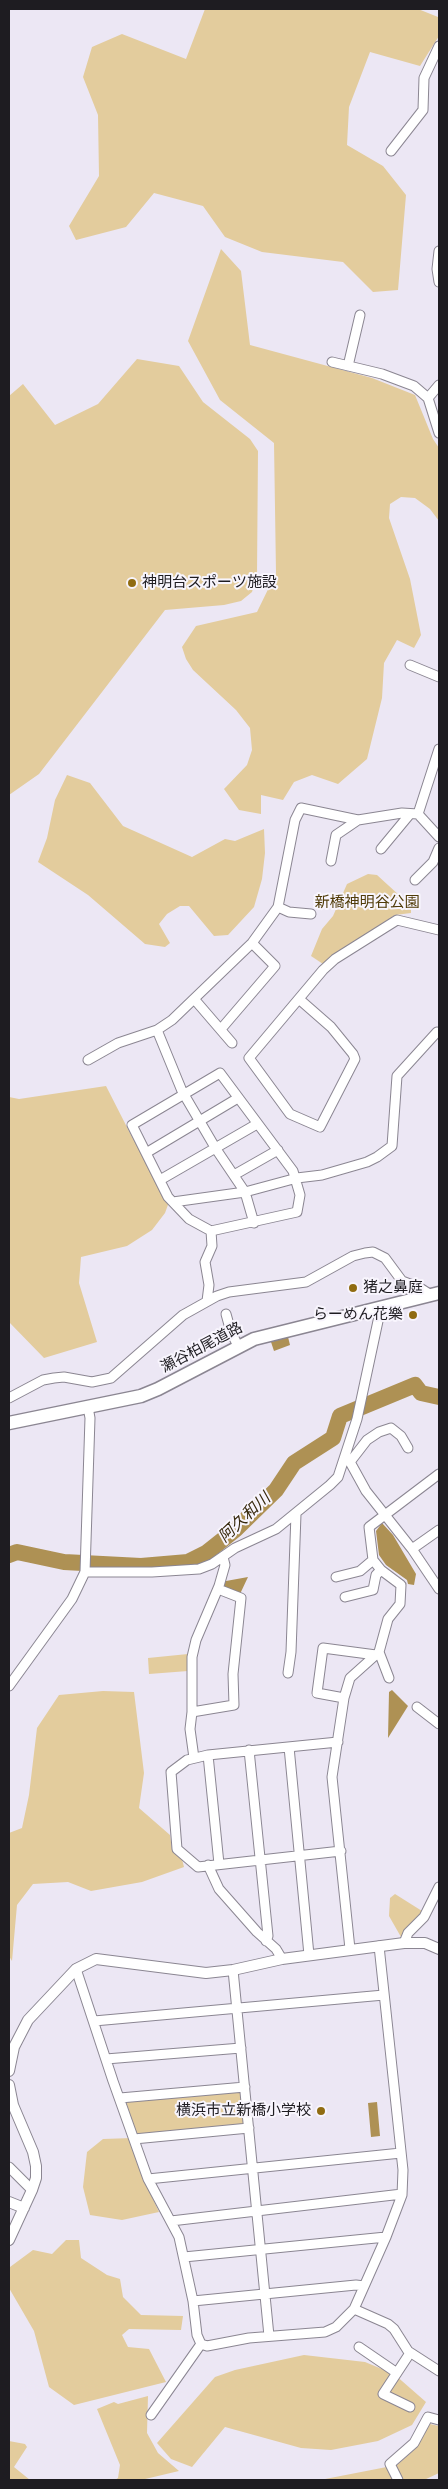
<!DOCTYPE html>
<meta charset="utf-8">
<style>
body{margin:0}
#map{position:relative;width:448px;height:2489px;overflow:hidden;background:#ece7f4;font-family:"DM Sans",sans-serif}
canvas{display:block}
.frame{position:absolute;inset:0;border:10px solid #1e1c21;pointer-events:none}
</style>
<div id="map">
<canvas width="448" height="2489"></canvas>
<div class="frame"></div>
</div>
<script>
const c = document.querySelector('canvas').getContext('2d');
c.lineJoin = 'round';
function fillPath(path, color) { c.fillStyle = color; c.fill(path, 'evenodd'); }
const toPath = rows => new Path2D(rows.map(r => 'M' + r).join(''));
function strokePath(path, color, width, dash) { c.strokeStyle = color; c.lineWidth = width; c.lineCap = dash ? 'butt' : 'round'; c.setLineDash(dash || []); c.stroke(path); }
function write(font, color, halo, rows, align = 'center') {
  c.font = font + ' "DM Sans","Noto Sans JP",sans-serif'; c.lineWidth = 4; c.setLineDash([]); c.textBaseline = 'middle'; c.strokeStyle = halo; c.fillStyle = color; for (const [text, x, y, turn = 0] of rows) {
    c.save(); c.translate(x, y); c.rotate((+turn || 0) * Math.PI / 180); c.textAlign = isNaN(turn) ? turn : align; if (halo) c.strokeText(text, 0, 0); c.fillText(text, 0, 0); c.restore();
  }
}
fillPath(toPath([
 [205,9,418,9,438,17,439,36,420,66,370,52,349,107,347,145,383,166,406,195,398,290,373,292,343,262,262,252,225,237,203,206,154,193,126,227,76,240,69,226,99,176,98,115,83,77,92,47,122,34,186,59],
 [221,249,241,271,250,345,372,378,415,395,433,439,439,448,439,521,430,509,415,498,401,497,390,504,389,518,410,579,421,635,414,648,397,640,384,663,382,698,367,759,338,784,312,775,294,782,283,800,261,795,261,814,239,810,224,789,247,765,252,750,250,728,236,710,193,670,186,659,182,647,196,626,257,612,276,573,274,443,220,400,188,341],
 [137,359,179,366,203,402,250,439,258,451,257,574,252,592,241,601,224,605,165,610,39,774,9,795,9,396,23,384,55,425,98,404],
 [67,775,90,783,123,826,192,857,225,839,235,841,264,829,265,853,262,879,254,907,228,935,214,936,189,906,180,906,167,914,159,924,170,943,165,947,145,944,88,895,38,862,47,838,55,800],
 [368,874,377,875,411,906,411,913,395,915,334,955,323,964,311,956,322,929,333,916,347,884],
 [106,1086,132,1137,169,1202,165,1213,152,1230,127,1246,81,1257,79,1283,97,1342,44,1358,9,1322,9,1097,19,1099],
 [188,1654,188,1671,149,1674,148,1658],
 [103,1691,134,1692,144,1773,139,1808,170,1835,172,1849,182,1859,184,1867,142,1882,91,1891,68,1882,33,1884,17,1905,12,1961,9,1956,9,1833,22,1828,29,1795,37,1728,59,1695],
 [395,1894,422,1911,401,1937,389,1916,390,1898],
 [242,2091,245,2125,137,2135,126,2102],
 [132,2138,139,2157,140,2171,159,2212,122,2220,90,2215,83,2187,87,2152,103,2139],
 [66,2240,79,2240,81,2258,107,2275,120,2279,123,2297,141,2315,183,2316,181,2330,129,2329,122,2335,128,2347,149,2349,166,2382,74,2405,49,2387,34,2331,9,2288,10,2267,33,2250,52,2254],
 [304,2355,365,2362,394,2374,426,2402,412,2425,378,2441,331,2450,301,2448,225,2427,192,2467,171,2459,157,2443,215,2377,235,2370],
 [148,2396,147,2433,158,2453,179,2471,141,2480,115,2480,118,2478,120,2465,97,2409,114,2402,118,2404],
 [430,2424,439,2426,439,2473,424,2480,320,2480,397,2465,416,2448],
 [9,2441,25,2444,27,2447,14,2467,30,2480,9,2480]
]), '#e3cc9d');
fillPath(toPath([
 [288,1337,290,1345,274,1351,271,1342],
 [382,1523,393,1535,416,1574,414,1585,408,1584,407,1580,386,1565,379,1555,376,1531],
 [248,1577,240,1594,225,1588,223,1585,226,1581],
 [392,1690,408,1706,388,1738,389,1692],
 [377,2102,380,2136,371,2137,368,2103]
]), '#ae9154');
strokePath(toPath([
 [9,1555,17,1552,64,1562,141,1566,188,1562,206,1553,235,1530,276,1490,294,1463,333,1438,340,1416,415,1385,421,1393,439,1397]
]), '#ae9154', 16);
const minor = toPath([
 [391,151,423,110,424,78,439,46],
 [439,251,437,269,439,282],
 [332,362,382,374,414,386,428,398,439,433],
 [348,366,360,315],
 [428,398,439,385],
 [410,665,439,677],
 [418,814,439,749],
 [381,849,410,814],
 [331,861,336,835,358,820],
 [415,880,433,862,439,848],
 [278,907,289,912,311,914],
 [299,999,331,1027,353,1054,355,1059,320,1127,290,1114,249,1058,323,970,335,959,397,920,439,930],
 [195,1000,232,1043],
 [221,1029,275,966,252,943],
 [157,1030,182,1091,216,1149,245,1192,254,1223],
 [88,1060,118,1043,157,1030,172,1020,252,943,278,907,295,820,301,808,358,820,402,813,418,814,439,837],
 [220,1073,293,1171,300,1195,297,1212,211,1231,189,1219,168,1197,132,1125,220,1073],
 [146,1153,238,1098],
 [234,1175,278,1150],
 [160,1180,257,1124],
 [173,1202,245,1192,297,1178,322,1175,367,1162,377,1157,392,1146,397,1076,437,1032],
 [207,1301,209,1285,205,1262,212,1246,211,1231],
 [226,1314,231,1332,238,1346],
 [9,1398,43,1380,54,1378,64,1377,92,1382,111,1378,183,1315,217,1296,229,1292,306,1282,353,1256,365,1253,373,1252,385,1258,402,1281,420,1288,431,1295],
 [344,1459,350,1462,366,1491,412,1549,439,1589],
 [350,1462,367,1440,379,1432,391,1428,401,1436,408,1448],
 [412,1549,439,1530],
 [85,1572,152,1572,199,1569,212,1564,235,1548,276,1529,330,1485,338,1477,357,1419,381,1307],
 [336,1577,360,1571,373,1560],
 [218,1589,241,1598,233,1674,234,1705,192,1712,192,1657,196,1640,219,1586,225,1565,223,1557],
 [345,1597,373,1590,376,1575,381,1570],
 [379,1652,389,1678],
 [288,1673,291,1652,296,1514],
 [9,1686,72,1599,85,1572,90,1418,88,1407],
 [344,1698,317,1693,323,1648,376,1655],
 [417,1707,439,1724],
 [192,1712,190,1729,194,1758],
 [338,1742,208,1755,187,1760,171,1772,177,1849,198,1867,341,1851],
 [289,1747,309,1955],
 [249,1750,268,1936,266,1941],
 [208,1755,219,1864],
 [208,1865,219,1889,257,1932,276,1949,282,1959],
 [404,1943,408,1933,424,1917,439,1887],
 [350,1949,332,1777,344,1698,350,1678,379,1652,388,1619,400,1604,401,1585,381,1570,373,1560,369,1527,439,1474],
 [76,1969,113,2081,148,2179,179,2237,193,2301,197,2335,201,2344,207,2346,249,2338,325,2332,336,2327,354,2309,386,2237,402,2195,403,2170,379,1946],
 [233,1970,269,2336],
 [94,2021,384,1995],
 [106,2059,241,2048],
 [120,2098,245,2087],
 [134,2139,249,2128],
 [9,2167,32,2190],
 [148,2179,401,2153],
 [171,2221,402,2194],
 [184,2257,386,2237],
 [193,2301,356,2285,364,2286],
 [354,2309,388,2324,394,2329,408,2351,439,2371],
 [359,2347,397,2373],
 [410,2407,383,2394,410,2353],
 [151,2415,201,2344],
 [398,2480,390,2464,414,2443,428,2417,439,2420]
]);
const tertiary = toPath([
 [9,2071,14,2047,28,2020,76,1969,96,1959,206,1973,233,1970,282,1959,404,1943,425,1943,439,1949],
 [9,2085,13,2105,33,2152,36,2166,36,2178,32,2190,9,2240],
 [9,2202,24,2208]
]);
const secondary = toPath([
 [9,1423,141,1396,158,1389,254,1339,439,1293]
]);
strokePath(minor, '#8b8692', 11);
strokePath(tertiary, '#8b8692', 12);
strokePath(secondary, '#8b8692', 15);
strokePath(minor, '#fff', 9);
strokePath(tertiary, '#fff', 10);
strokePath(secondary, '#fff', 12);
for (const [x, y, r, color] of [
 [132,583,5,"#906c11"],
 [353,1288,5,"#906c11"],
 [413,1315,5,"#906c11"],
 [321,2111,5,"#906c11"]
]) { const dot = new Path2D(); dot.arc(x, y, r, 0, 2 * Math.PI); c.fillStyle = color; c.fill(dot); strokePath(dot, '#f8f5fd', 2); }
write('15px', '#1e1c21', '#f8f5fd', [
 ["神明台スポーツ施設",142,583],
 ["猪之鼻庭",363,1288],
 ["らーめん花樂",403,1315,"right"],
 ["横浜市立新橋小学校",311,2111,"right"]
], 'left');
write('15px', '#503b08', '#f8f5fd', [
 ["新橋神明谷公園",367,903]
]);
write('15px', '#1e1c21', '#f8f5fd', [
 ["瀬谷柏尾道路",202,1348,-28]
]);
write('italic 16px', '#37290d', '#f8f5fd', [
 ["阿久和川",245,1518,-43]
]);
</script>
